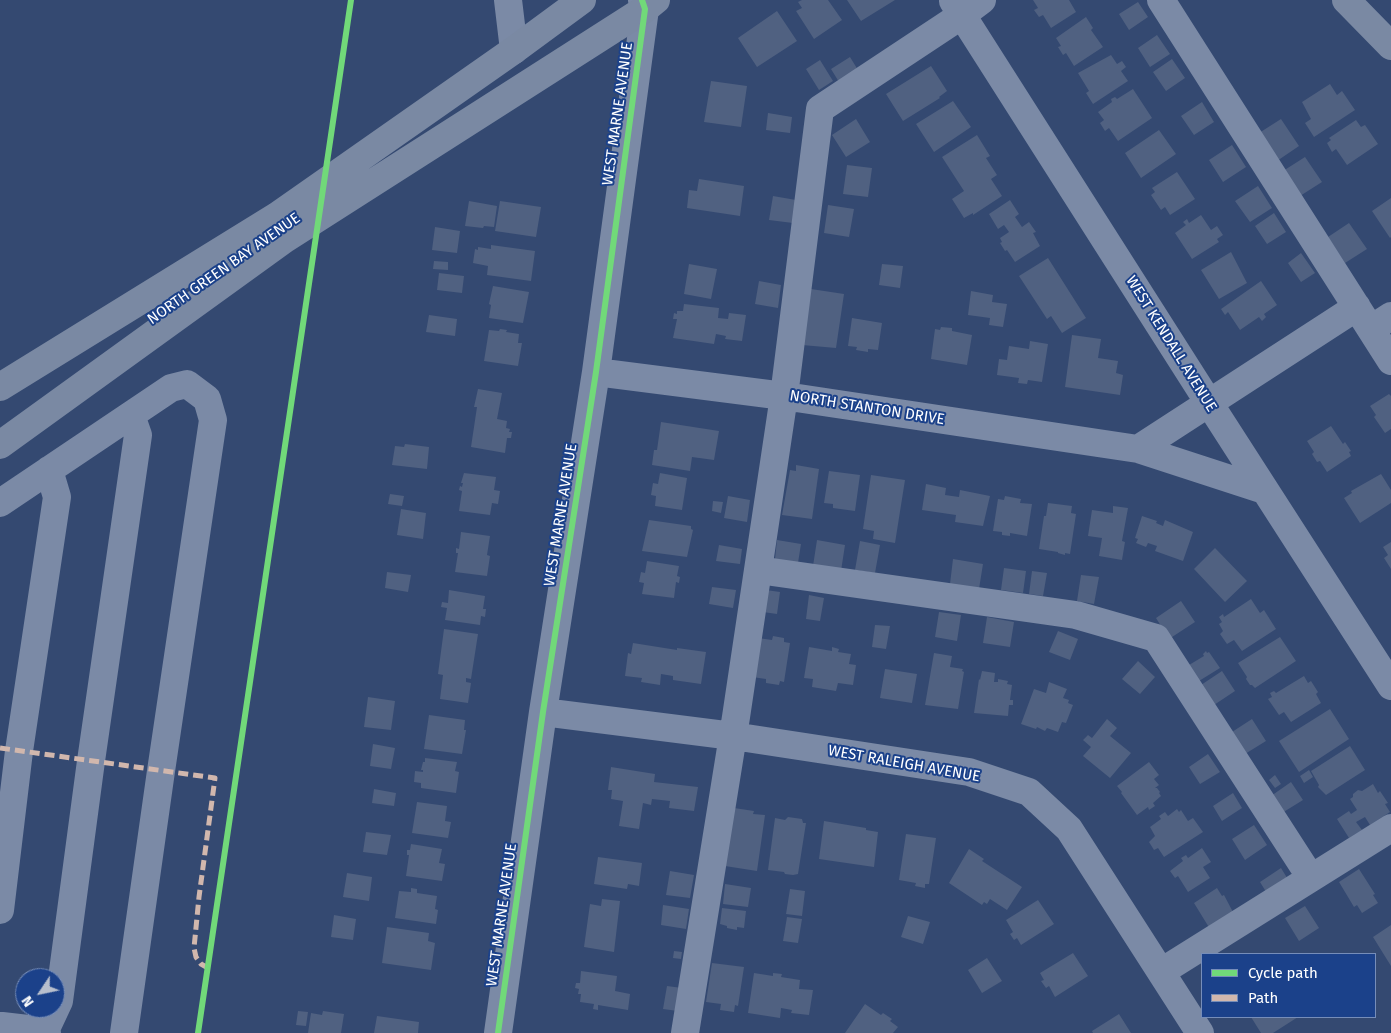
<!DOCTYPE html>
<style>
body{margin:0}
#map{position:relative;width:1391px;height:1033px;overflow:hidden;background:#344971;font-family:"Fira Sans",sans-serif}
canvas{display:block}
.legend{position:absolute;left:1201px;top:953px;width:175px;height:65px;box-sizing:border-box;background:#1b418a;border:1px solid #768db9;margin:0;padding:6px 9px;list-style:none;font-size:15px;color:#fff}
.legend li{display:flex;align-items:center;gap:10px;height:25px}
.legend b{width:25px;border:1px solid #768db9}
.north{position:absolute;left:15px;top:968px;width:50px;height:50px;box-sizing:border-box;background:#1b418a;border:1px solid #768db9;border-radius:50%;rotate:236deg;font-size:14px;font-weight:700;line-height:20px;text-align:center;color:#fff}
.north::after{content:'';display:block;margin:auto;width:18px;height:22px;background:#b8bfcd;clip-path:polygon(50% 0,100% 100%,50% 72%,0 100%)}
</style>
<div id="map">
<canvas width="1391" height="1033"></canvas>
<ul class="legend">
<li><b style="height:6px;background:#71d979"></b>Cycle path</li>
<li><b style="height:6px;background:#d1b7ad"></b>Path</li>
</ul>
<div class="north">N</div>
</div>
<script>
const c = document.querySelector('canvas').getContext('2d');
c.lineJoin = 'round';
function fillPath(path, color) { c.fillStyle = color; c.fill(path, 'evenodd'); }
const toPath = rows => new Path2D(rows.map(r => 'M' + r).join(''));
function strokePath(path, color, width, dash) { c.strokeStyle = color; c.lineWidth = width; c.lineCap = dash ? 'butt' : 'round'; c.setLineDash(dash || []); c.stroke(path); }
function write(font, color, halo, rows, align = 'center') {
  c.font = font + ' "Fira Sans",sans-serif'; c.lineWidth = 4; c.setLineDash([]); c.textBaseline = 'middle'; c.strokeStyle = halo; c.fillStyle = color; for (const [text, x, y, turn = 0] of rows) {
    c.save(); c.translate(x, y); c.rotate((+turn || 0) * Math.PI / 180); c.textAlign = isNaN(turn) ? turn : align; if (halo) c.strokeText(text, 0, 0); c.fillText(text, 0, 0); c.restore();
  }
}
fillPath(toPath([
 [802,0,828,0,842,20,814,39,796,11,802,8,798,2],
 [847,0,895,0,861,21],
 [1033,0,1069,0,1076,12,1051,28,1043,15,1039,17,1034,10,1038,8],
 [1138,2,1148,17,1129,30,1119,14],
 [777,11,797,41,757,67,738,38],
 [1086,17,1093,28,1091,30,1103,47,1074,66,1066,53,1063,55,1058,47,1061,46,1056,38],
 [1157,35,1170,54,1150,67,1138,48],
 [1111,55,1117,64,1122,61,1126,67,1121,71,1128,81,1093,104,1086,93,1089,91,1078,73],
 [850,57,858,70,839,82,831,69],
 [1172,59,1185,78,1166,91,1153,72],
 [820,60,833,81,819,90,806,69],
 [931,66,947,91,939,97,940,98,903,121,886,94],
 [711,81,747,86,741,127,704,122],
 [1330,84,1337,95,1342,91,1355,110,1314,137,1305,123,1311,119,1302,102],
 [1133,89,1152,118,1118,141,1109,128,1105,131,1100,123,1104,120,1098,112,1112,102,1111,99,1115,97,1117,99],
 [953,101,971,127,934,152,916,124],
 [1202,102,1214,122,1194,135,1181,116],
 [768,113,792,117,790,133,766,130],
 [856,119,870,142,846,157,832,135],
 [1281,119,1299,146,1277,161,1259,133],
 [1356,120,1361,127,1365,125,1378,144,1347,165,1336,149,1332,152,1327,143,1331,140,1329,138],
 [1159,130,1176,154,1141,178,1125,153],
 [977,135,990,156,986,158,997,175,991,179,1002,196,973,215,973,213,964,218,952,199,964,191,942,157],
 [1232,145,1246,167,1223,182,1209,160],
 [1305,157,1322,182,1300,196,1283,171],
 [847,165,872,168,868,197,843,194],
 [1177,172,1195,199,1170,215,1165,207,1161,210,1151,195,1155,192,1152,188],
 [699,179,744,186,740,216,687,208,689,190,697,191],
 [1258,186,1272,208,1250,222,1235,201],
 [773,196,796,200,793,223,769,220],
 [1391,198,1391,237,1390,238,1372,211],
 [1010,200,1019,214,1015,217,1022,227,1029,222,1036,232,1033,233,1040,246,1015,262,1007,250,1005,251,1000,243,1002,242,1000,238,1009,232,1004,225,998,229,989,214],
 [469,201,497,206,494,227,484,226,483,228,465,226],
 [500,201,541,207,536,237,495,231],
 [828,205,854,209,849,237,824,233],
 [1274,213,1286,232,1267,244,1255,226],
 [1201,215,1211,230,1217,226,1223,235,1217,239,1219,242,1192,259,1175,233,1186,225,1183,222,1187,219,1189,223],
 [1349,223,1367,249,1345,263,1328,237],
 [435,227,460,231,457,253,432,250],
 [491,245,535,251,531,281,487,275,488,266,473,263,475,249,478,250,478,247,491,249],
 [1231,252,1247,283,1219,299,1201,270],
 [1301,253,1315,273,1301,282,1288,263],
 [1048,258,1086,318,1062,333,1051,316,1047,319,1019,276],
 [434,261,448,262,448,270,433,269],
 [689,264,717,269,711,299,684,294],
 [882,264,903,266,900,288,879,285],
 [439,273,464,276,462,293,437,290],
 [759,281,781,285,778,308,755,304],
 [1261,281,1277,305,1264,314,1266,317,1262,321,1259,317,1240,330,1228,312,1225,315,1221,309],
 [493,286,529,292,523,323,489,318,491,305,489,304],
 [811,289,844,294,836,348,802,345],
 [971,291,993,295,992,302,1007,304,1003,327,989,325,990,318,968,315],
 [684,304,719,308,718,318,728,319,729,313,746,315,742,341,725,339,726,336,716,334,714,344,673,338,677,319,673,319,674,313,677,314,677,311,683,311],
 [429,315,457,319,455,336,426,332],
 [852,318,882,323,878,350,868,349,868,352,856,350,857,347,848,346],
 [941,327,952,328,952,331,972,335,967,365,931,359,935,329,940,330],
 [500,329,507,330,506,332,519,334,518,343,522,343,518,366,484,361,489,330,499,331],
 [1072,335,1101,339,1098,358,1118,361,1116,373,1123,375,1120,395,1065,387],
 [1030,341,1048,344,1042,382,1028,380,1027,384,1018,383,1019,378,997,375,999,359,1007,360,1009,346,1029,349],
 [478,389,502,393,497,419,507,421,506,428,510,429,509,432,512,432,511,438,507,438,505,453,471,447,477,407,474,407],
 [1389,394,1391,396,1391,429,1385,433,1374,417,1376,415,1370,406],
 [661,422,719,431,714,460,692,457,690,471,652,465,654,450,657,450],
 [1331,426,1343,444,1345,442,1351,451,1349,452,1351,456,1327,472,1320,461,1317,462,1312,454,1314,452,1307,441],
 [405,444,429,447,427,469,392,465,395,446,404,447],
 [796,465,819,469,812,519,782,515,790,470,796,471],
 [829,471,860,475,855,511,833,508,833,504,824,503],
 [464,473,496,477,494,490,500,491,498,504,492,503,490,515,459,511,462,491,459,490,460,486,462,487,463,483,461,483],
 [660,473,687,478,682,510,655,506,656,496,651,495,653,483,658,484],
 [1381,474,1391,490,1391,503,1360,523,1344,498,1352,493,1351,491],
 [871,475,905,480,895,543,873,539,874,531,863,529],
 [926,484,946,488,945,495,959,497,960,490,990,496,983,526,955,522,956,515,922,510],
 [390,494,404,496,402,506,388,504],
 [728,496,750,500,747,522,724,518],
 [1005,496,1021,499,1020,503,1032,504,1027,536,1010,533,1010,536,1002,535,1002,532,993,531,998,499,1004,500],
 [713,501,723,502,721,513,712,511],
 [1048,503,1072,506,1071,513,1076,514,1070,554,1065,553,1065,555,1058,553,1058,552,1039,549,1044,516,1046,516],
 [1113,506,1128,508,1122,541,1125,542,1122,560,1099,556,1102,538,1088,536,1092,510,1113,513],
 [401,509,426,513,423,539,397,535],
 [1142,516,1157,521,1156,523,1163,526,1165,520,1193,532,1183,561,1155,551,1157,546,1148,543,1146,547,1136,543,1138,539,1135,538],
 [649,520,691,526,691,529,693,530,687,557,642,551],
 [461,532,490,536,487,555,490,556,487,576,455,572,458,553,456,553,456,548,459,549],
 [777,540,801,544,798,563,775,559],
 [817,540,845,545,841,571,813,566],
 [860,541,880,545,875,573,855,570],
 [1391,542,1391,569,1384,558,1388,555,1383,547],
 [719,545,742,549,740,564,716,561],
 [1215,548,1247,581,1225,602,1194,569],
 [953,559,983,564,979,589,950,584],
 [647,561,679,566,677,576,680,577,679,583,676,582,674,598,642,594,644,583,639,582,641,572,645,573],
 [1004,568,1026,571,1023,593,1001,590],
 [1032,571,1047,573,1043,596,1029,594],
 [387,572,411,575,408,592,385,588],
 [1081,575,1099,577,1094,604,1077,601],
 [712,587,736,590,733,608,709,604],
 [449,590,485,596,483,609,486,609,485,617,481,616,480,625,445,620,447,608,441,607,442,602,448,603],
 [766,590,780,592,777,614,763,612],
 [809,595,824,598,820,621,806,619],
 [1251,599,1260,613,1264,610,1276,629,1242,651,1234,640,1227,644,1220,634,1223,631,1219,624,1222,622,1219,617,1223,614,1224,617],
 [1181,601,1195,622,1169,639,1156,618],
 [939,612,961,615,957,641,935,637],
 [987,617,1014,622,1010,647,983,643],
 [875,625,890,626,886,649,872,647],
 [444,629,478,634,471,679,466,678,466,682,471,683,468,703,440,699,443,675,438,674],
 [1058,631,1078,639,1070,660,1049,652],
 [773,636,784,638,784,642,790,643,784,682,780,681,779,685,766,683,766,679,752,677,758,638,772,640],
 [1280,637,1296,661,1255,688,1252,685,1250,685,1246,679,1247,677,1238,663],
 [633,643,677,650,677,648,706,652,701,684,673,680,673,676,661,674,660,685,641,682,642,678,625,676,628,653,631,654],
 [809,647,832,651,832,647,839,649,838,652,851,654,849,664,856,665,853,685,838,683,836,691,812,687,813,679,804,678],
 [1206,651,1207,653,1209,652,1220,668,1199,681,1189,665,1204,656,1203,654],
 [934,653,952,656,950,667,963,669,962,671,964,672,958,709,925,705],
 [1138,661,1155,677,1140,694,1122,679],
 [885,669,917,674,912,703,880,698],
 [982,671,995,673,994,682,998,682,998,679,1008,681,1007,684,1012,685,1010,700,1013,700,1013,705,1009,705,1008,716,974,713,979,679,980,680],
 [1222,671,1235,691,1214,705,1201,685],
 [1304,676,1308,683,1311,681,1318,692,1316,694,1321,703,1291,722,1284,712,1279,715,1268,699,1272,697,1270,693,1274,691,1276,693],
 [1049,682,1067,689,1063,698,1069,700,1068,703,1073,705,1066,723,1062,722,1058,732,1047,728,1045,731,1037,727,1036,729,1021,724,1034,689,1046,693],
 [368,697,395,701,391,730,364,727],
 [1330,709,1349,739,1299,772,1279,741],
 [429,715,465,720,464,730,466,730,462,754,424,749],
 [1107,719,1117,728,1110,736,1131,753,1110,778,1083,756,1091,747,1083,740,1088,735,1092,738],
 [1252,719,1266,741,1245,754,1232,732],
 [373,744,395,748,391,769,370,766],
 [1350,746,1365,770,1326,795,1318,787,1319,785,1311,771],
 [1208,754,1220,772,1200,784,1189,767],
 [425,758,457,762,455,771,459,772,456,793,421,788,421,783,414,782,415,771,423,772,423,770,421,770,423,762,425,762],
 [1149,762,1159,775,1154,779,1159,785,1155,788,1157,788,1160,792,1159,793,1161,796,1153,803,1155,806,1149,810,1148,807,1137,815,1121,793,1122,792,1117,786],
 [611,767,655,774,654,782,698,787,694,811,669,808,670,801,652,799,651,805,643,803,639,829,619,826,623,801,611,799,612,790,608,790],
 [1309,770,1313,777,1304,783,1300,776],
 [1275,775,1281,784,1275,788,1269,780],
 [1291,782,1303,800,1282,813,1271,796],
 [1373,784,1378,793,1380,791,1388,803,1385,804,1390,812,1370,825,1365,817,1356,822,1362,830,1349,838,1337,819,1349,811,1351,814,1357,810,1350,799,1353,797,1353,794,1358,790,1362,791],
 [374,789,396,793,394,806,372,803],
 [1233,793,1242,808,1222,821,1213,806],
 [417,802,447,806,445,821,451,822,448,838,412,833],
 [734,808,754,811,753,814,765,815,757,871,725,866],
 [1177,809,1179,812,1181,810,1188,821,1193,818,1203,832,1164,857,1158,848,1154,850,1149,842,1155,836,1150,827,1161,819,1159,816,1165,812,1168,816],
 [788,817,802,819,803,823,806,823,798,874,793,875,785,874,784,872,768,870,775,818,785,820],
 [824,821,866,828,866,830,878,832,874,867,819,859],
 [1254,825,1267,845,1245,860,1232,839],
 [366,832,391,835,387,855,363,852],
 [906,834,936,838,929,884,925,884,925,888,915,886,916,883,899,880],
 [411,844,442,849,439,863,445,864,442,881,406,876,409,855,407,855,407,850,410,850],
 [1202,848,1211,862,1203,867,1210,878,1188,892,1178,876,1175,878,1170,871,1183,861,1181,858,1186,855,1188,858],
 [969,849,984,859,982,861,1022,887,1007,910,990,899,987,904,984,902,982,905,949,883],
 [598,857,642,863,639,886,628,884,627,889,594,884],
 [1281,868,1289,881,1268,895,1260,882],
 [1359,869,1375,894,1373,895,1378,903,1362,913,1357,905,1354,907,1339,882],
 [670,871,694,875,690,898,666,895],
 [347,873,372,877,369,901,343,897],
 [725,884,751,888,748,907,723,904],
 [411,888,417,889,417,893,437,896,435,909,438,910,436,924,395,918,399,891,411,892],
 [1217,888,1222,896,1224,895,1234,914,1210,929,1194,903],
 [790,889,805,891,802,916,786,914],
 [602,899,620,901,614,952,584,947,590,904,601,906],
 [1038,900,1054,924,1021,945,1017,938,1014,940,1010,934,1013,932,1006,920],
 [663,905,689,909,686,929,661,925],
 [1305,906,1319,928,1299,941,1285,918],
 [722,908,746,911,744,928,737,927,737,930,727,928,727,926,720,924],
 [334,915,356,919,353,940,331,937],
 [908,916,930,922,923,944,901,937],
 [787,917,802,919,798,943,783,941],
 [1391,925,1391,966,1373,937],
 [387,927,429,933,428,941,435,943,431,970,382,963],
 [674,951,682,952,681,959,673,958],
 [1073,953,1088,976,1055,997,1049,986,1046,988,1041,981,1044,980,1040,973],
 [987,958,1002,981,982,993,968,970],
 [712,963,744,967,738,1006,735,1005,734,1012,720,1010,721,1004,706,1002],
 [581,971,617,976,615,991,630,994,628,1010,598,1005,598,1010,593,1009,594,1004,580,1002,581,994,578,994,579,989,575,988,576,983,580,983],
 [754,973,773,976,773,973,782,974,781,977,800,980,799,989,813,990,809,1015,791,1013,792,1010,781,1008,780,1018,748,1013],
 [667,986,682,988,678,1011,663,1009],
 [865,1004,881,1015,883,1013,892,1019,890,1021,898,1027,893,1033,845,1033],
 [298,1011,308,1012,306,1026,296,1025],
 [323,1011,344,1014,341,1033,308,1033,311,1013,322,1015],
 [1119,1014,1131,1033,1093,1033,1092,1031],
 [377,1016,419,1022,418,1033,374,1033],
 [1251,1017,1298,1017,1273,1033,1261,1033]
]), '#506181');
strokePath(toPath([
 [508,0,514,50],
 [1161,0,1391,361],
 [953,1,1209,403,1391,686],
 [1371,329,1391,316],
 [596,372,784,396,1138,449,1264,490],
 [1138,449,1357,307],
 [0,503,171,388,187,384,207,399,213,420,161,771,124,1033],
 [758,570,1076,615,1156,638,1311,878],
 [543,712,733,736,969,772,1029,792,1069,829,1200,1033],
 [0,910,19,751,57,497,49,470],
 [1161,972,1391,828],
 [2,1026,45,1031,47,1033],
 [45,1031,59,1001,91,761,138,435,131,415],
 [498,1033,543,712,596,372,645,9,642,0],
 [685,1033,736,717,784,396,820,109,962,15,982,0]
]), '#7b8aa6', 28);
strokePath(toPath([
 [1346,0,1391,46],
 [0,387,277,216,514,50,582,0],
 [0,445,285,239,645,9,656,0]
]), '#7a89a3', 28);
strokePath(toPath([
 [0,748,215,778,199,897,194,948,196,957,201,964,208,968]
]), '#d1b7ad', 5, [10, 5]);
strokePath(toPath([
 [198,1033,351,0],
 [498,1033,543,712,596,372,645,9,642,0]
]), '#71d979', 6);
write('15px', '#fff', '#1b418a', [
 ["WEST MARNE AVENUE",618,114,-82],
 ["NORTH GREEN BAY AVENUE",224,269,-35],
 ["WEST KENDALL AVENUE",1171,344,58],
 ["NORTH STANTON DRIVE",867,408,9],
 ["WEST MARNE AVENUE",561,515,-81],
 ["WEST RALEIGH AVENUE",904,764,10],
 ["WEST MARNE AVENUE",502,915,-82]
]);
</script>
